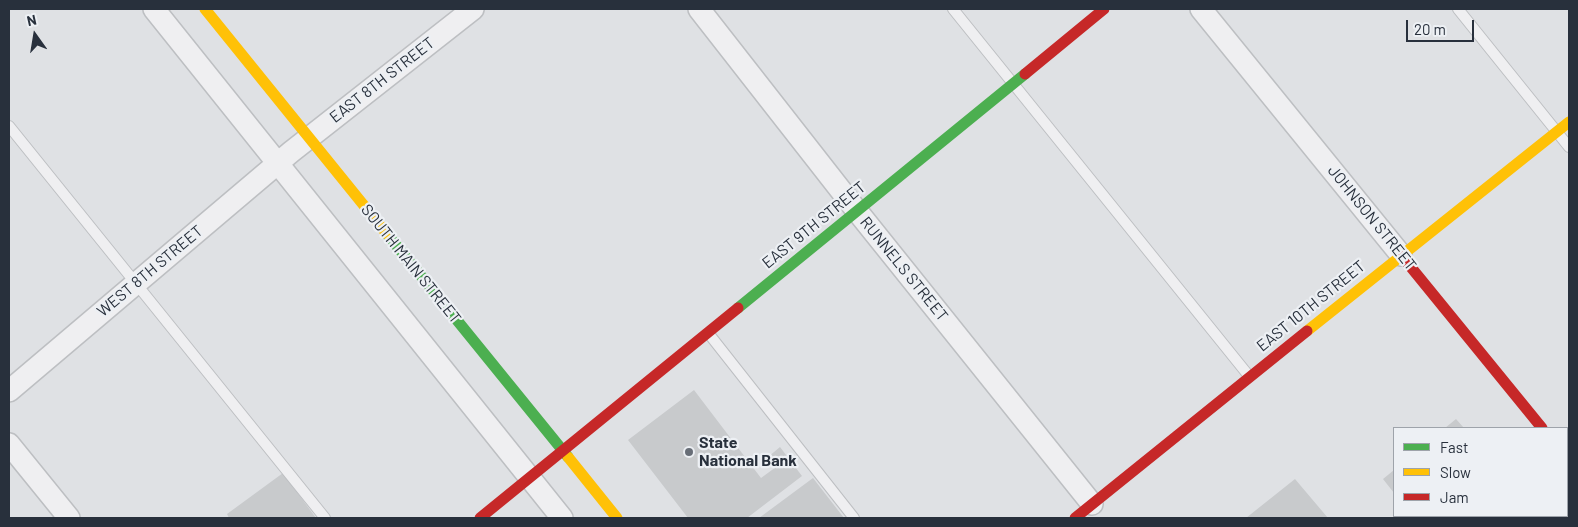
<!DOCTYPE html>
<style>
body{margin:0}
#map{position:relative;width:1578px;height:527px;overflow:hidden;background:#dfe1e4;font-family:Barlow,sans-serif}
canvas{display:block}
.frame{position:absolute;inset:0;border:10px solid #28303c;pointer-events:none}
.legend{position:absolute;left:1393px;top:427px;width:175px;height:90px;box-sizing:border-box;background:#edf0f4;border:1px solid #9ea3aa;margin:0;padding:6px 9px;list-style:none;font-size:15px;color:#28303c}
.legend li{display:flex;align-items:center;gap:10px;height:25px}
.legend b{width:25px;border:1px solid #9ea3aa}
.north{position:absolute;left:10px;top:10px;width:50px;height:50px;-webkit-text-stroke:4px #edf0f4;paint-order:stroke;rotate:347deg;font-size:14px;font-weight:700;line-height:20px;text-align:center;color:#28303c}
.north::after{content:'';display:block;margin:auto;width:18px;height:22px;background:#28303c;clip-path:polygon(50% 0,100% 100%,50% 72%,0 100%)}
.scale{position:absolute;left:1406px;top:20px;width:68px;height:22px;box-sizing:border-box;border:2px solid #28303c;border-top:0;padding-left:6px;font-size:15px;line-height:18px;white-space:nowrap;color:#28303c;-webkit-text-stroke:4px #edf0f4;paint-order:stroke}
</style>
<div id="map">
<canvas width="1578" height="527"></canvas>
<div class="frame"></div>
<ul class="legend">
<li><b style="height:6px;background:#4caf50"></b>Fast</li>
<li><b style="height:6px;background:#ffc107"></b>Slow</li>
<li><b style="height:6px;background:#c62828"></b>Jam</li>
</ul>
<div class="north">N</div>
<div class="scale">20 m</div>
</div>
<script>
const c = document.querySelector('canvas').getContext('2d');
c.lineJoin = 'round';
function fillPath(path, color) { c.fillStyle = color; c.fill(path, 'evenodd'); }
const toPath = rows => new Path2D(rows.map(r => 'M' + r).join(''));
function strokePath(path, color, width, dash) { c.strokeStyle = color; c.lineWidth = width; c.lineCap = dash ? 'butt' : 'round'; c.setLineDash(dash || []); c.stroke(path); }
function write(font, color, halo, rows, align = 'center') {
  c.font = font + ' Barlow,sans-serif'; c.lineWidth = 4.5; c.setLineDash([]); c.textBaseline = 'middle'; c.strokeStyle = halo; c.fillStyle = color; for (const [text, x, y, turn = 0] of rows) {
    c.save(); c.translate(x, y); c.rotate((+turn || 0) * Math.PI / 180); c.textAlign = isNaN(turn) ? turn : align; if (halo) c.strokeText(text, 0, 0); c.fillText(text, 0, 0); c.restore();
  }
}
fillPath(toPath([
 [694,390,761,478,776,467,768,457,780,447,802,476,747,518,688,518,628,440],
 [1456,419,1464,428,1445,428],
 [1394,470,1394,493,1383,479],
 [283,473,316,518,229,518,227,514],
 [813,478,844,518,759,518],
 [1295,479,1328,518,1246,518],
 [1413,516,1507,516,1504,518,1415,518]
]), '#c8cacc');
const lane = toPath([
 [953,9,1249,376],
 [1458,9,1569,147],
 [9,126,325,518],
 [709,334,854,518]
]);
const street = toPath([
 [154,9,562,518],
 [699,9,857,211,1092,504],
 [1201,9,1401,255],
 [9,391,291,152,473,9],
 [9,444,69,518]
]);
strokePath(lane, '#bdbfc2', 12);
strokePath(street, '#bdbfc2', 24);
strokePath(lane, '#efeff1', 10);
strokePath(street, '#efeff1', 21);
strokePath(toPath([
 [387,234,568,457],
 [738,308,1025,74]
]), '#4caf50', 11);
strokePath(toPath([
 [205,9,387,234],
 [1307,331,1569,122],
 [568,457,617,518]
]), '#ffc107', 11);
strokePath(toPath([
 [1025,74,1104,9],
 [1401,255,1542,428],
 [1567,459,1569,462],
 [480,518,738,308],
 [1075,518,1307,331]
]), '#c62828', 11);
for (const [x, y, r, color] of [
 [689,452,5,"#686e77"]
]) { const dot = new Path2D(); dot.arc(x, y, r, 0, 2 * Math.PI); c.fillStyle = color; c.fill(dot); strokePath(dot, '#edf0f4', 2); }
write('16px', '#28303c', '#edf0f4', [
 ["EAST 8TH STREET",382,80,-38],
 ["JOHNSON STREET",1372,218,51],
 ["EAST 9TH STREET",814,225,-39],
 ["SOUTH MAIN STREET",411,264,51],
 ["RUNNELS STREET",904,269,51],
 ["WEST 8TH STREET",150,271,-40],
 ["EAST 10TH STREET",1311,306,-39]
]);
write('bold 16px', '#28303c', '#edf0f4', [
 ["State",699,443],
 ["National Bank",699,461]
], 'left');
</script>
